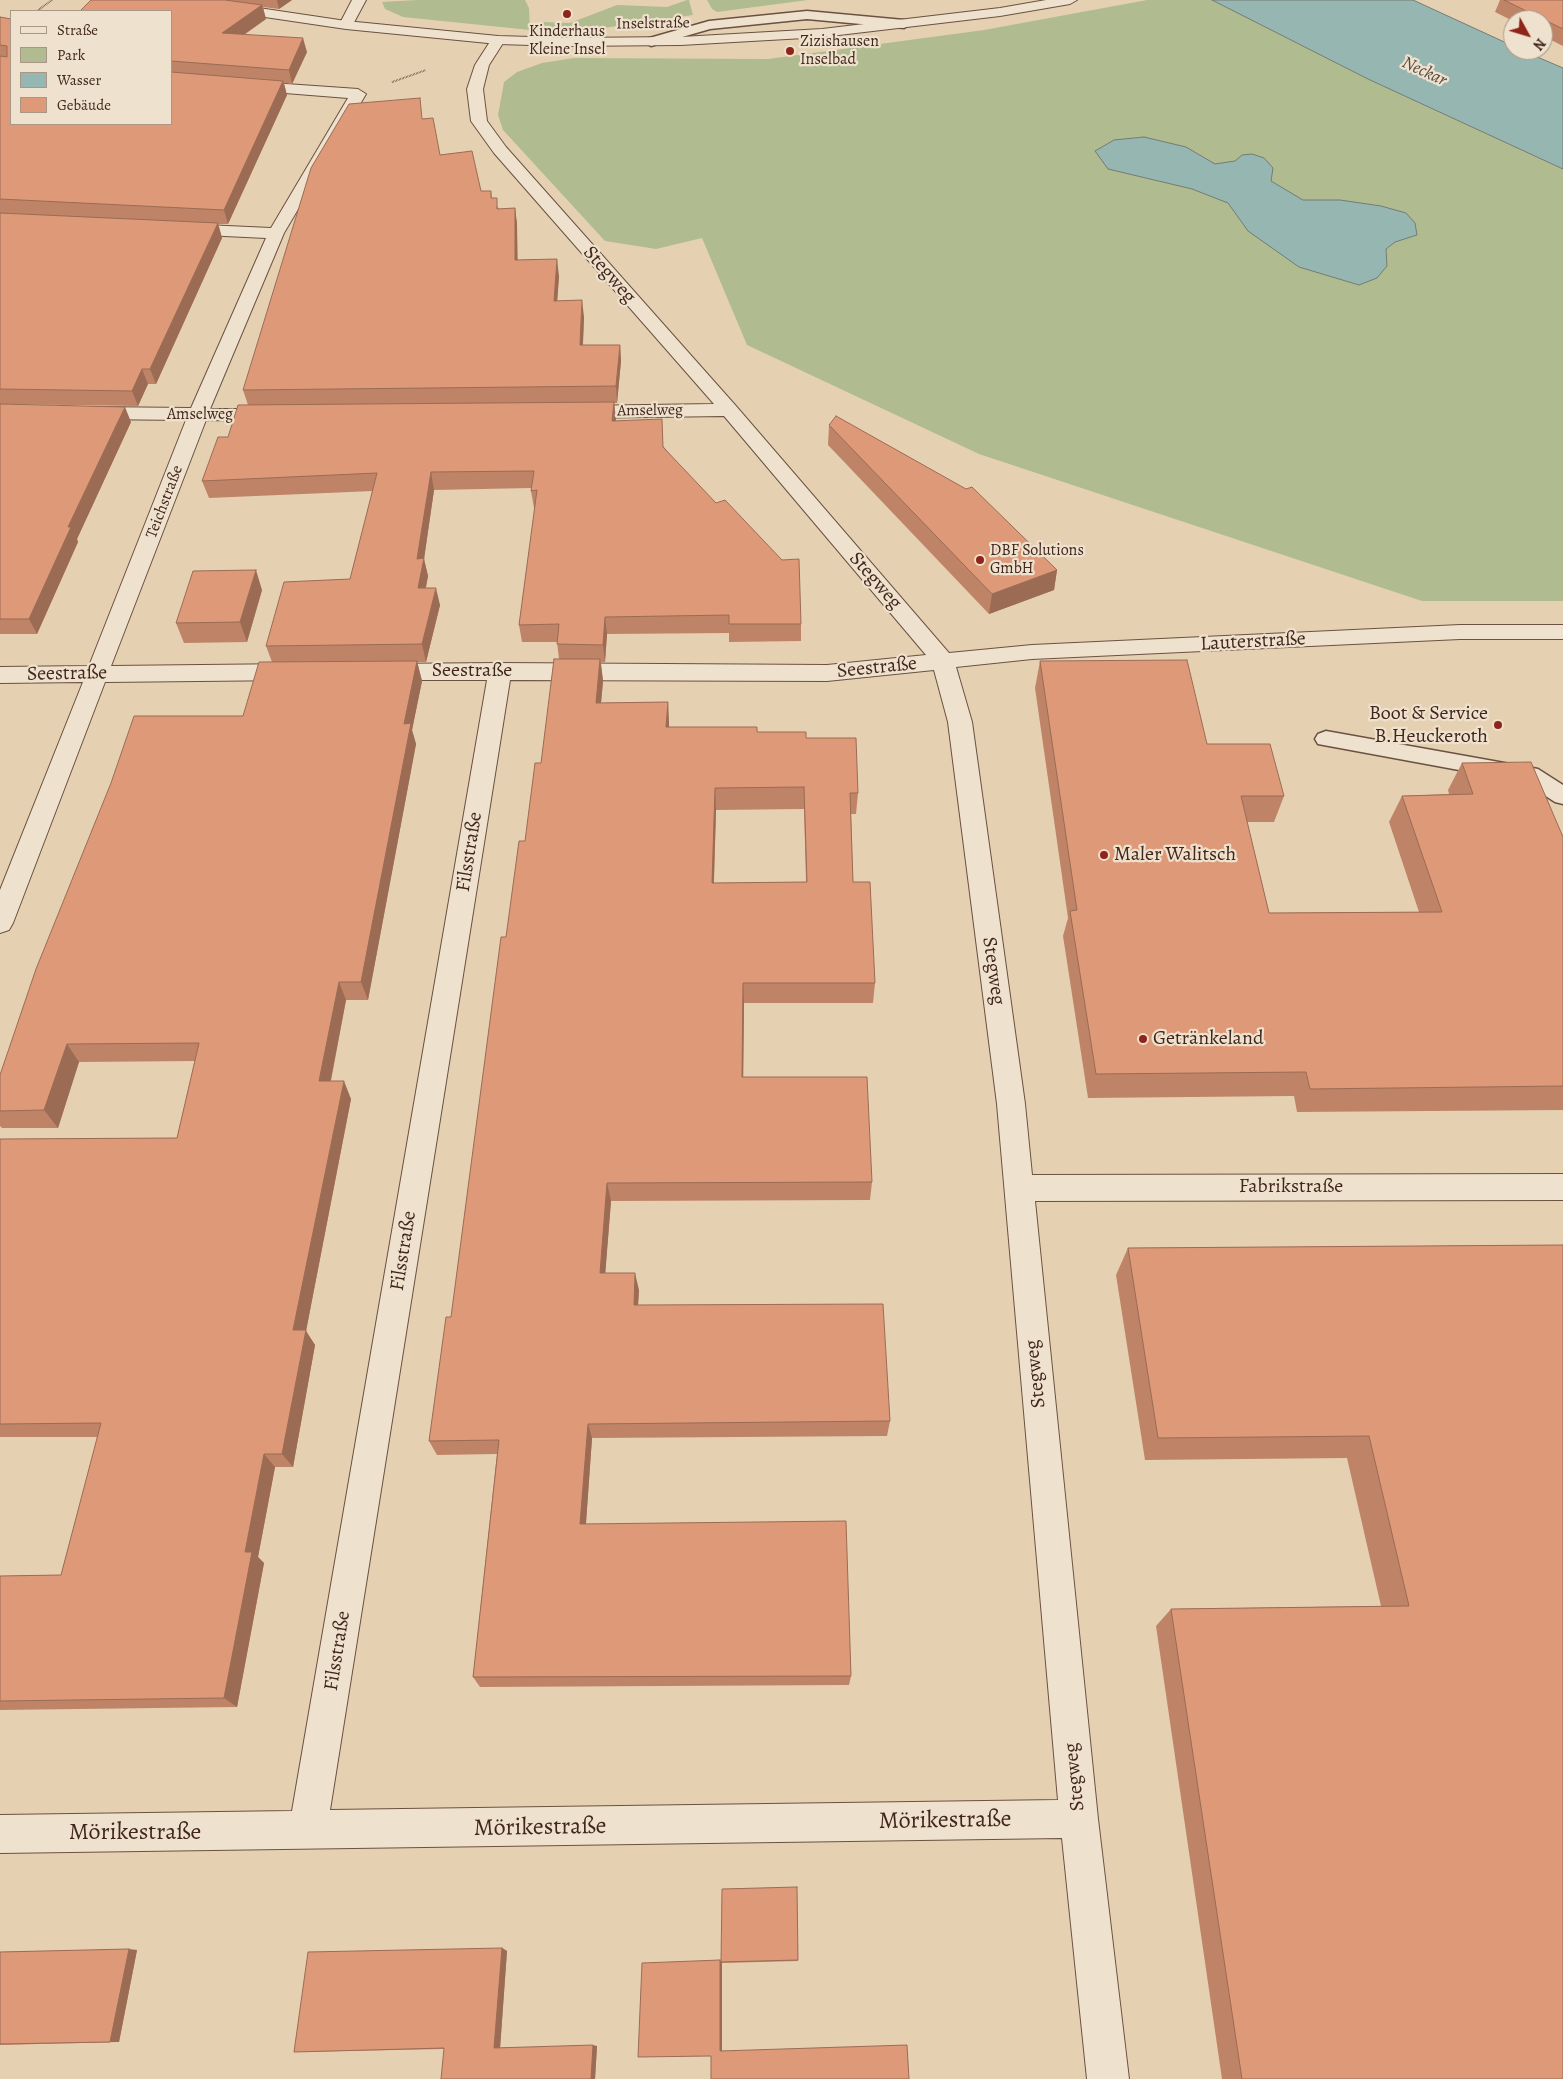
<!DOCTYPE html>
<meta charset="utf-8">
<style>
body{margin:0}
#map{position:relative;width:1563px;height:2079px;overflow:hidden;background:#e5d1b2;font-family:Alegreya,serif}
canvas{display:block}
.legend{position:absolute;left:10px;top:10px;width:162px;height:115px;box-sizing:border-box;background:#eee1cd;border:1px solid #a99686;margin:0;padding:6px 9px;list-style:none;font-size:15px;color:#42261c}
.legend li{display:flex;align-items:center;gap:10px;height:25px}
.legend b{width:25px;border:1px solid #a99686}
.north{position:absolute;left:1503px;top:10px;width:50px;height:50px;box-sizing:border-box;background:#eee1cd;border:1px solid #a99686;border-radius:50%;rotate:129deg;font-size:14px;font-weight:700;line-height:20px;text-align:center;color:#42261c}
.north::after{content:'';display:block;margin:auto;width:18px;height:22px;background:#8f2418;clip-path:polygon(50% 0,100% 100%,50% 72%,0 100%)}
</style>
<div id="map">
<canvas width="1563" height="2079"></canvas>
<ul class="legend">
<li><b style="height:6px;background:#eee1cd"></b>Straße</li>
<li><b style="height:14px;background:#b0bc8f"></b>Park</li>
<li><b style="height:14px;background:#96b6b1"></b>Wasser</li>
<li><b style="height:14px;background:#de9978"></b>Gebäude</li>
</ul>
<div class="north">N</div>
</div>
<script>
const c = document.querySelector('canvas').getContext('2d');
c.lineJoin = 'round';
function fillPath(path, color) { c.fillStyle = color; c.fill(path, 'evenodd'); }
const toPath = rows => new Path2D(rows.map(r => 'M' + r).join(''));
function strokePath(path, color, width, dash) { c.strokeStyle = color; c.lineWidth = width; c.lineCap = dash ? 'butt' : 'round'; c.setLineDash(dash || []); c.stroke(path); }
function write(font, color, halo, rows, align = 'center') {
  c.font = font + ' Alegreya,serif'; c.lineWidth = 4.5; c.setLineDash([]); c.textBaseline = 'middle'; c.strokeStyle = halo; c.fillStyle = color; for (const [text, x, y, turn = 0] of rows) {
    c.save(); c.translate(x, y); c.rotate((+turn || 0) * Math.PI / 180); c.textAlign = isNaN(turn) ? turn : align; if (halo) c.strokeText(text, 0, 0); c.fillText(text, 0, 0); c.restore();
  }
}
fillPath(toPath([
 [417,0,525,0,529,8,530,30,403,17,385,9,382,2],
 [687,0,689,0,693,15,576,32,544,31,542,22,570,23,617,5,667,7],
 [707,0,808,0,717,12,712,9],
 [1147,0,1212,0,1368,79,1563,169,1563,601,1422,601,979,454,747,345,702,238,656,249,605,241,503,130,498,115,504,82,517,72,542,63,574,58,768,59,984,30]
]), '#b0bc8f');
const water = toPath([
 [1212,0,1413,0,1513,46,1513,50,1521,50,1563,68,1563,169,1368,79,1212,0],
 [1144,137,1186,147,1215,164,1235,161,1242,155,1252,154,1264,158,1273,168,1271,181,1303,200,1340,200,1381,206,1406,213,1415,223,1417,235,1395,242,1386,249,1387,266,1377,278,1359,285,1299,267,1248,231,1228,203,1192,189,1108,169,1095,151,1114,140,1144,137]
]);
fillPath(water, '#96b6b1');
strokePath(water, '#747c75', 1);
const service = toPath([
 [807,11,904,20,910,24,904,28,807,19,710,29,651,46,644,42,646,39,709,21,807,11],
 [1326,731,1538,769,1563,785,1563,804,1555,802,1524,782,1318,744,1315,739,1318,734,1326,731]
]);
const minor = toPath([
 [352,0,366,0,351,28,341,28,339,25,352,0],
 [498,36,505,40,489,65,483,89,487,121,506,147,736,406,949,653,1032,645,1460,625,1563,625,1563,639,1460,639,1032,659,956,667,972,722,1025,1104,1032,1175,1563,1174,1563,1200,1035,1201,1098,1819,1129,2079,1087,2079,1062,1838,0,1853,0,1815,292,1811,487,680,381,680,373,677,370,672,373,667,381,664,500,663,827,665,926,655,724,416,578,418,571,416,568,412,571,408,578,406,714,404,494,153,471,121,467,89,475,65,493,37,498,36],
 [934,670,948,722,997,1104,1058,1800,330,1810,510,680,827,681,934,670],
 [171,76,358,89,366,94,284,233,210,409,273,409,280,411,283,415,280,419,273,421,206,420,111,666,293,664,301,667,304,672,301,677,293,680,105,682,13,923,9,930,0,933,0,890,83,682,0,683,0,667,89,666,186,420,91,419,84,417,81,413,84,409,91,407,191,408,266,238,183,234,177,233,175,229,177,225,183,224,271,228,348,98,171,84,171,76]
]);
const tertiary = toPath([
 [170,0,205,0,346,21,498,36,565,38,681,37,822,29,1000,8,1046,0,1077,0,1070,4,1000,16,822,37,681,45,565,46,498,44,346,29,177,4,170,0]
]);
strokePath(service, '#6b5142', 3);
strokePath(minor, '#6b5142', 2);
strokePath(tertiary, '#6b5142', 2);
strokePath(toPath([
 [37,11,52,0],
 [392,82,426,70]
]), '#42261c', 2, [0.5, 1]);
fillPath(service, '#eee1cd');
fillPath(minor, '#eee1cd');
fillPath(tertiary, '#eee1cd');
fillPath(toPath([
 [91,0,292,0,279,9,263,7,266,19,244,35,307,52,292,84,284,83,287,95,228,224,218,224,222,238,156,384,148,384,138,406,0,404,0,17,171,124,171,11],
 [1500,0,1563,0,1563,46,1543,36,1543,20,1513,20,1513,21,1495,12],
 [423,119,440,155,481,191,491,191,492,198,499,209,515,208,517,224,517,260,559,276,557,301,584,317,583,345,620,345,621,361,617,403,614,403,616,421,664,447,801,624,801,641,729,642,729,633,607,634,605,662,601,662,603,681,601,703,668,702,669,727,757,732,806,738,858,793,856,814,851,814,853,882,875,983,873,1003,744,1003,743,1077,872,1182,870,1200,611,1201,605,1273,639,1290,638,1305,890,1421,887,1436,592,1438,586,1524,851,1676,849,1685,480,1687,473,1677,497,1454,437,1455,429,1441,451,1317,506,937,541,763,559,659,557,642,522,642,519,625,535,508,534,508,531,491,531,488,434,490,424,559,428,576,426,588,440,605,426,662,417,662,422,681,412,730,416,744,368,1000,346,1000,331,1081,351,1099,306,1331,315,1345,293,1467,275,1467,258,1557,264,1563,237,1707,0,1710,0,1576,61,1575,98,1437,0,1437,0,1139,177,1138,195,1061,79,1062,58,1128,2,1128,0,1126,0,1075,243,716,272,662,266,646,350,579,373,491,209,498,202,481,248,405,243,390],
 [804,809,806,882,714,883,716,810],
 [0,404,131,422,77,539,78,542,37,634,0,634],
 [829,425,1057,570,1054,590,989,614,828,445],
 [262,590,247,642,184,643,176,623],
 [1040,661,1207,744,1284,796,1274,822,1247,822,1269,913,1419,912,1389,822,1402,796,1449,794,1448,790,1462,763,1563,837,1563,1110,1297,1112,1294,1096,1088,1098,1063,936,1068,918,1035,688],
 [1563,1245,1563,2079,1222,2079,1156,1626,1171,1609,1381,1606,1347,1458,1145,1460,1116,1275,1128,1248],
 [797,1887,798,1961,722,1963,711,2079,721,1962],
 [502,1948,507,1951,500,2048,597,2046,595,2079,444,2049,294,2052],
 [137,1950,119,2042,0,2045,0,1952]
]), '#bf8467');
fillPath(toPath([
 [277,0,292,0,279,9],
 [262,5,266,19,226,47,222,33],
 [303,38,307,52,292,84,289,70],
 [283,81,287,95,228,224,224,210],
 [515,208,517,224,518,277,515,260],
 [218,223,222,238,156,384,150,369],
 [557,259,559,276,556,318,554,301],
 [582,300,584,317,582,362,580,345],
 [620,345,621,361,617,403,616,386],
 [142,369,148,384,138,406,132,391],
 [614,402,616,419,614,438,612,421],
 [125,407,131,422,77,539,78,542,37,634,29,619,68,527],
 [431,472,434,490,424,559,428,576,422,605,418,588,417,559],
 [256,570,262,590,247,642,240,622],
 [1057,570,1054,590,989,614,992,594],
 [436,588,440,605,426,662,422,644],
 [605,617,607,634,605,662,603,645],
 [600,659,603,681,599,725,596,703],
 [417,661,422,681,412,730,416,744,368,1000,361,982,404,724],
 [668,702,669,724,668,749,666,727],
 [715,788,716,810,713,904,712,883],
 [339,982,346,1000,327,1099,319,1081],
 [743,983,744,1003,743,1097,742,1077],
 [67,1044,79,1062,58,1128,44,1110],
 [344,1081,351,1099,306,1331,315,1345,293,1467,282,1454,293,1330],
 [607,1183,611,1201,604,1290,600,1273],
 [635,1273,639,1290,637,1321,634,1305],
 [588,1424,592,1438,585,1536,580,1524],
 [264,1454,275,1467,258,1557,264,1563,237,1707,224,1698,245,1552],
 [502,1948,507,1951,500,2049,494,2048],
 [129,1949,137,1950,119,2042,110,2042],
 [720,1960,722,1963,722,2051,720,2051],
 [593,2045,597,2046,595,2079,591,2079]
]), '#9b6b54');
const building = toPath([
 [91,0,225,0,262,5,222,33,303,38,289,70,171,61,171,11,80,11,91,0],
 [1504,0,1563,0,1563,29,1504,0],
 [0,17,11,19,11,124,171,124,171,72,283,81,224,210,0,199,0,56,7,57,7,46,0,45,0,17],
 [420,98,422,119,433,118,440,155,472,151,481,191,491,191,491,198,497,198,497,209,515,208,515,260,557,259,554,301,582,300,580,345,620,345,616,386,243,390,311,168,349,104,420,98],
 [0,213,218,223,150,369,142,369,132,391,0,389,0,213],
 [614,402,612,421,662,419,663,447,716,503,725,500,782,560,799,559,801,624,729,624,729,615,605,617,603,645,557,644,559,624,519,625,537,490,531,491,534,471,431,472,417,559,424,558,418,588,436,588,422,644,266,646,284,582,350,579,377,473,202,481,218,437,228,437,238,405,614,402],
 [0,404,125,407,68,527,71,527,29,619,0,619,0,404],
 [836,416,966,489,972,487,1057,570,992,594,829,425,836,416],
 [256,570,240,622,176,623,193,571,256,570],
 [554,659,600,659,596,703,668,702,666,727,757,727,757,732,806,732,806,738,856,738,858,793,850,793,853,882,870,882,875,983,743,983,742,1077,867,1077,872,1182,607,1183,600,1273,635,1273,634,1305,883,1304,890,1421,588,1424,580,1524,846,1521,851,1676,473,1677,499,1440,429,1441,446,1317,451,1317,501,937,506,937,519,841,525,841,535,763,541,763,554,659],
 [804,787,807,882,712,883,715,788,804,787],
 [1187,660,1207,744,1270,744,1284,796,1241,796,1269,913,1442,912,1402,796,1473,794,1462,763,1531,762,1563,837,1563,1086,1310,1089,1306,1072,1096,1074,1070,911,1077,910,1040,661,1187,660],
 [417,661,404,724,411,723,361,982,339,982,319,1081,344,1081,293,1330,306,1330,282,1454,264,1454,245,1552,252,1552,224,1698,0,1701,0,1576,61,1575,101,1423,0,1424,0,1139,177,1138,199,1043,67,1044,44,1110,0,1111,0,1075,36,969,111,783,134,716,243,716,259,662,417,661],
 [1563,1245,1563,2079,1242,2079,1171,1609,1409,1606,1369,1436,1158,1438,1128,1248,1563,1245],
 [797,1887,798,1960,721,1962,722,1889,797,1887],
 [502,1948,494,2048,593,2045,591,2079,441,2079,444,2048,294,2052,308,1952,502,1948],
 [129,1949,110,2042,0,2044,0,1952,129,1949],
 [720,1960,720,2051,907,2045,909,2079,711,2079,711,2056,638,2057,642,1963,720,1960]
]);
fillPath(building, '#de9978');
strokePath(building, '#9b6b54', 1);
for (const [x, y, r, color] of [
 [567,14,5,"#8f2418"],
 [790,51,5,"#8f2418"],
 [980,560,5,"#8f2418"],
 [1498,725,5,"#8f2418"],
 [1104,855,5,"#8f2418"],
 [1143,1039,5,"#8f2418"]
]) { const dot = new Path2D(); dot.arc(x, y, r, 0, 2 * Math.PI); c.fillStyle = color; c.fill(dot); strokePath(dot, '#eee1cd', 2); }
write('16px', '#42261c', '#eee1cd', [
 ["Inselstraße",653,24,-1],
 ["Amselweg",650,411,-1],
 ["Amselweg",200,415],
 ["Teichstraße",165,502,-69]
]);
write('16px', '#42261c', '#eee1cd', [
 ["Kinderhaus",567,32,"center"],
 ["Kleine Insel",567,50,"center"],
 ["Zizishausen",800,42],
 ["Inselbad",800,60],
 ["DBF Solutions",990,551],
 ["GmbH",990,569]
], 'left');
write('italic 18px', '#574a41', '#eee1cd', [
 ["Neckar",1424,72,25]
]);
write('20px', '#42261c', '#eee1cd', [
 ["Stegweg",609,275,49],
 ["Stegweg",875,581,49],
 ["Lauterstraße",1253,642,-3],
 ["Seestraße",877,668,-6],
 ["Seestraße",472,671],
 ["Seestraße",67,674,-1],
 ["Filsstraße",470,852,-81],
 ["Stegweg",993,971,82],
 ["Fabrikstraße",1291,1187],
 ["Filsstraße",404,1251,-81],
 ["Stegweg",1036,1374,-96],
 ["Filsstraße",338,1651,-81],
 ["Stegweg",1075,1777,-96]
]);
write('20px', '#42261c', '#eee1cd', [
 ["Boot & Service",1488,714,"right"],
 ["B.Heuckeroth",1488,737,"right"],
 ["Maler Walitsch",1114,855],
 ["Getränkeland",1153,1039]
], 'left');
write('24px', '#42261c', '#eee1cd', [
 ["Mörikestraße",945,1821,-1],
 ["Mörikestraße",540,1828,-1],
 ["Mörikestraße",135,1833]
]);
</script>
